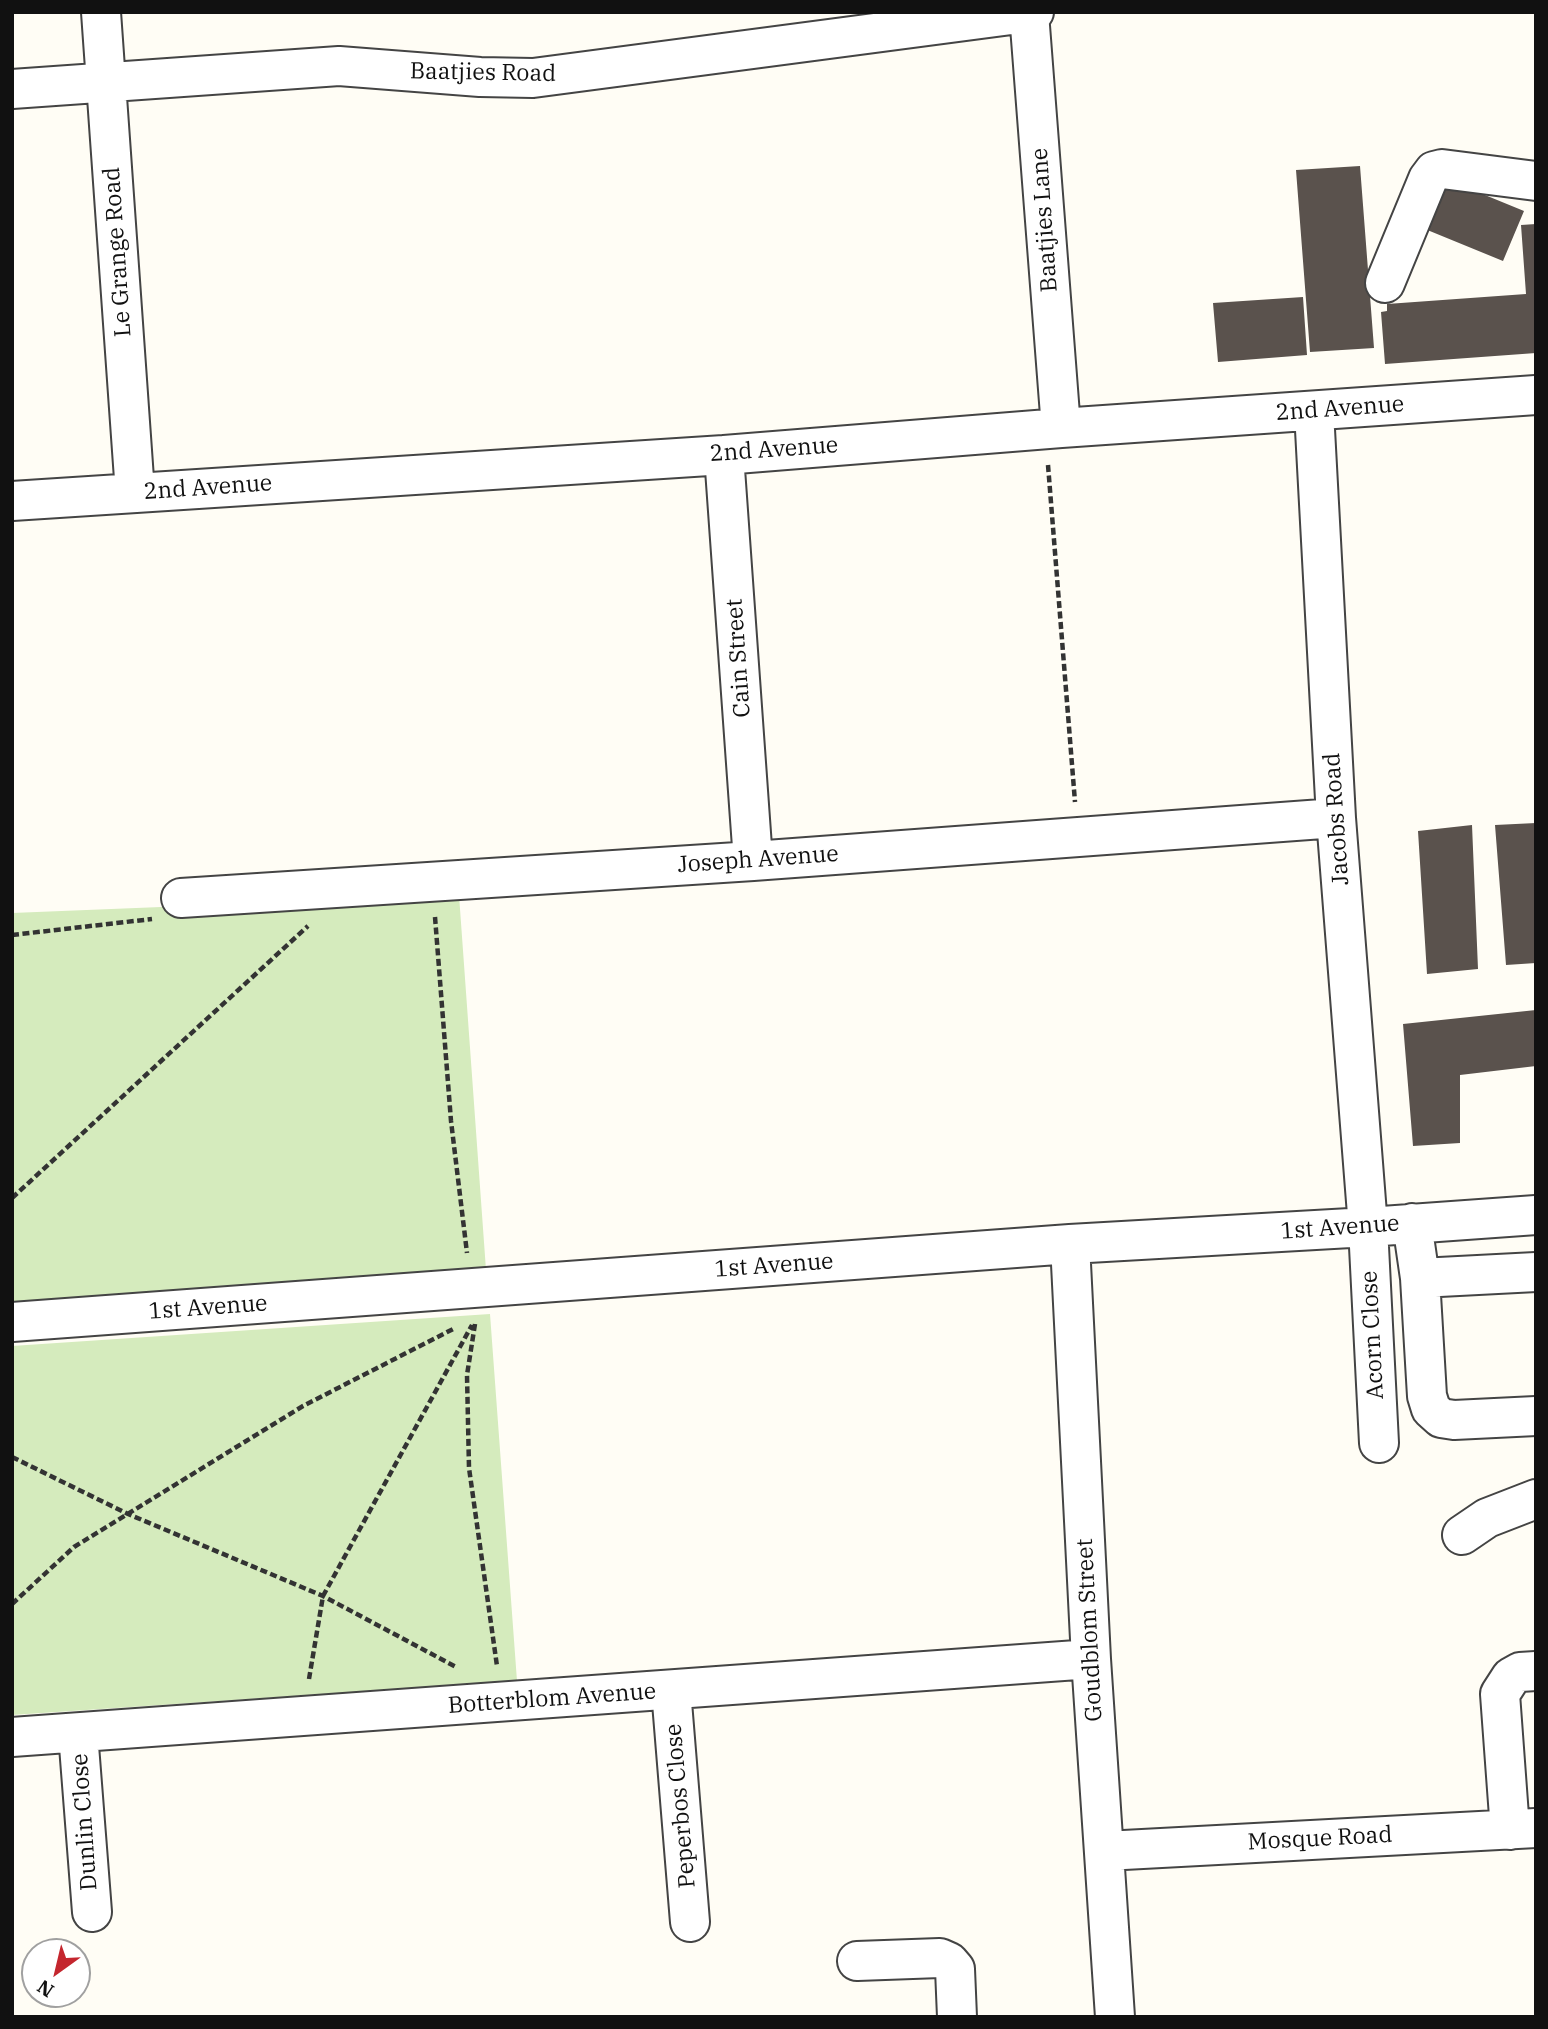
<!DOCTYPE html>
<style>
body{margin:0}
#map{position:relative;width:1548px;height:2029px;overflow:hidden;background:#fffdf5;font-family:"IBM Plex Serif",serif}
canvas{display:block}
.frame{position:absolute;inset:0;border:14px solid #111;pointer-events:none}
.north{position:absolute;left:21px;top:1938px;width:70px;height:70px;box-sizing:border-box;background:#fff;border:2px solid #a0a0a0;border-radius:50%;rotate:214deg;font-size:19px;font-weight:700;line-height:28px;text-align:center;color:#111}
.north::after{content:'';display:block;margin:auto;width:24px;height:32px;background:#c4262e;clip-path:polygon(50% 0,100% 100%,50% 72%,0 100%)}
</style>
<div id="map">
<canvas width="1548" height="2029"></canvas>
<div class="frame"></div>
<div class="north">N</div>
</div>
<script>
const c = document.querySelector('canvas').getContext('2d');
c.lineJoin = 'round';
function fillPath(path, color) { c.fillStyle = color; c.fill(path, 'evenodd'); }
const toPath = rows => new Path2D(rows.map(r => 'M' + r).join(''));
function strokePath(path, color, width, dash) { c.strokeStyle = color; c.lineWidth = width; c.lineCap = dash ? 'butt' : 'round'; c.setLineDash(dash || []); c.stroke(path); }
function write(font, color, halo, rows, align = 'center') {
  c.font = font + ' "IBM Plex Serif",serif'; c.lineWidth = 7; c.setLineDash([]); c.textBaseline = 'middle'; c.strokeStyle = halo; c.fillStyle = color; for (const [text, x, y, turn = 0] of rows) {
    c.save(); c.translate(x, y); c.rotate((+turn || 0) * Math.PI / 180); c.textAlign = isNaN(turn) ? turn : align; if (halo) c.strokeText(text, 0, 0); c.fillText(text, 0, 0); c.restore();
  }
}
fillPath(toPath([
 [459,895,486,1270,12,1303,12,913],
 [490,1314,517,1681,12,1715,12,1346]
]), '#d5ebbd');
fillPath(toPath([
 [1360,166,1374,348,1310,352,1296,170],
 [1441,177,1524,211,1503,261,1420,227],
 [1536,224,1536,353,1385,364,1381,312,1387,311,1387,304,1526,294,1521,225],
 [1303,297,1307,355,1218,362,1213,303],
 [1536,823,1536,963,1506,965,1495,825],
 [1472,825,1478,969,1427,974,1418,831],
 [1536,1010,1536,1066,1460,1075,1460,1143,1413,1146,1403,1024]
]), '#5a524d');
const minor = toPath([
 [101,12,135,493],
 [1029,13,1061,428],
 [12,89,339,66,480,77,533,78,1034,12],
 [1385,283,1428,179,1434,171,1442,169,1536,181],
 [1314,411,1336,818,1368,1227,1379,1443],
 [724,455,753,861],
 [12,501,724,455,1061,428,1536,395],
 [181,898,753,861,1336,818],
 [1412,1223,1420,1278,1427,1396,1431,1409,1441,1418,1454,1420,1536,1416],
 [1070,1244,1091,1659,1115,2017],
 [1420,1278,1536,1272],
 [12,1322,1070,1244,1368,1227,1536,1215],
 [1462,1535,1487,1518,1536,1499],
 [671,1690,690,1922],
 [78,1733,92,1912],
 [12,1737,1091,1659],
 [1510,1830,1500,1694,1511,1677,1520,1672,1536,1671],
 [1105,1851,1536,1828],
 [857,1961,940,1958,949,1962,955,1969,957,2017]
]);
strokePath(minor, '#444', 42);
strokePath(toPath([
 [1048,465,1075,802],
 [435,917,451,1121,467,1253],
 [12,935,152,919],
 [12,1198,308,926],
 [475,1324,467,1375,469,1468,497,1666],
 [12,1457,128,1514,323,1596,456,1667],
 [12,1604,74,1547,303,1406,455,1328],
 [309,1679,323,1596,472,1325]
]), '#333', 4.5, [7, 3.5]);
strokePath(minor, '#fff', 38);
write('23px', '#111', '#fff', [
 ["Baatjies Road",483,73,1],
 ["Baatjies Lane",1045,220,-94],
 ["Le Grange Road",118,252,-94],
 ["2nd Avenue",1340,409,-4],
 ["2nd Avenue",774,450,-4],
 ["2nd Avenue",208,488,-4],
 ["Cain Street",739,658,-94],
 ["Jacobs Road",1337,819,-94],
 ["Joseph Avenue",758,860,-4],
 ["1st Avenue",1340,1228,-4],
 ["1st Avenue",774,1266,-4],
 ["1st Avenue",208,1308,-4],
 ["Acorn Close",1373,1335,-93],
 ["Goudblom Street",1090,1630,-93],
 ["Botterblom Avenue",552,1699,-4],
 ["Peperbos Close",681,1806,-95],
 ["Dunlin Close",85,1822,-94],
 ["Mosque Road",1320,1839,-3]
]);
</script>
